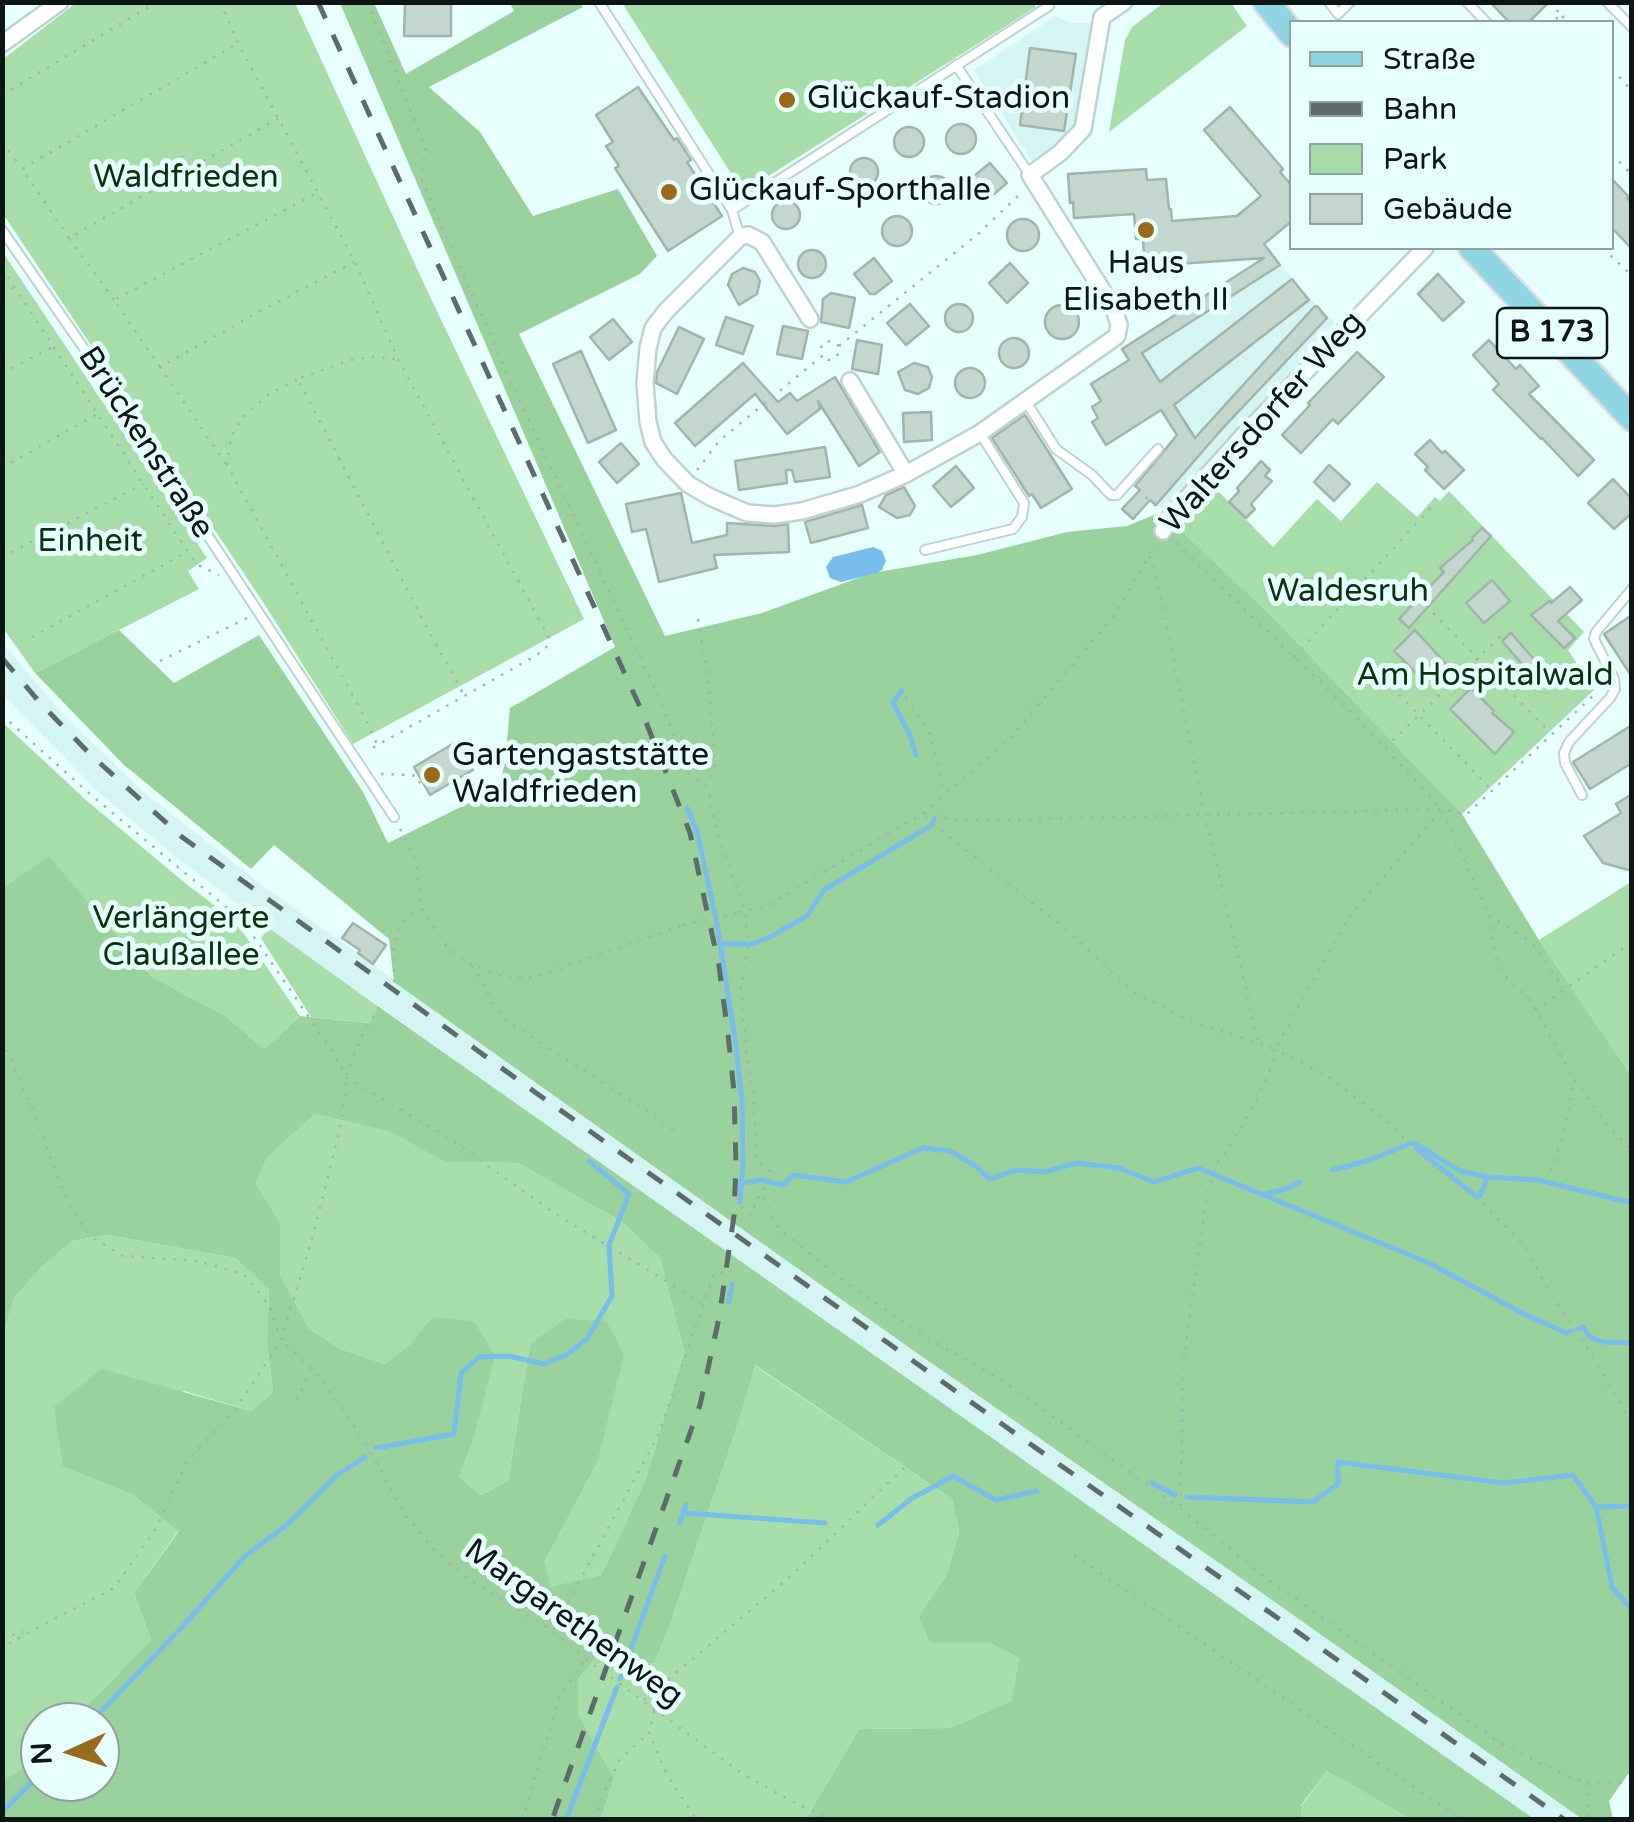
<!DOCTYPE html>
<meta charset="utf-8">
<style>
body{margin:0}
#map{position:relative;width:1634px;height:1822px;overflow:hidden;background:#e7fffd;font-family:"Varela Round",sans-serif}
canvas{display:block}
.frame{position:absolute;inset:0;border:5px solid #0d1515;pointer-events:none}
.legend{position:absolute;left:1289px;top:20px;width:325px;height:230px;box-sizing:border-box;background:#e7fffd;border:2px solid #90a1a0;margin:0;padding:12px 18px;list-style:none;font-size:30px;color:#0d1515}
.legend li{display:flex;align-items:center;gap:20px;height:50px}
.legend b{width:50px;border:2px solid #90a1a0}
.north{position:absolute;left:20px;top:1702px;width:100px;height:100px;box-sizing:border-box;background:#e7fffd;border:2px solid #90a1a0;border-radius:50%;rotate:267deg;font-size:28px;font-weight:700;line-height:40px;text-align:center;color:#0d1515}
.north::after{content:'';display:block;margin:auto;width:35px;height:45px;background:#986b1a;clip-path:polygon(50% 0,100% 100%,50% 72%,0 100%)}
</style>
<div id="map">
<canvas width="1634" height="1822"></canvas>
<div class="frame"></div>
<ul class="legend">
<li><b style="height:12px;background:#90d5e3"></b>Straße</li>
<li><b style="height:12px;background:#5d6b6a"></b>Bahn</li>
<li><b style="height:28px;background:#a6dda8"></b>Park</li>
<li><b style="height:28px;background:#c3d7ce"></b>Gebäude</li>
</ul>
<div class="north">N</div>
</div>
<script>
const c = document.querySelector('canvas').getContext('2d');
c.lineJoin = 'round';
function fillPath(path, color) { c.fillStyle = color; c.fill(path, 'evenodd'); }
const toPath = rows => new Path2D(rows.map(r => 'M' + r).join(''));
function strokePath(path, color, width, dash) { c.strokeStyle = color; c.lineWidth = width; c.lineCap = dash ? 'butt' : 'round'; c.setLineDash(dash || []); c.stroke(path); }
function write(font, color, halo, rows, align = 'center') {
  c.font = font + ' "Varela Round",sans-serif'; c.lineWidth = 10; c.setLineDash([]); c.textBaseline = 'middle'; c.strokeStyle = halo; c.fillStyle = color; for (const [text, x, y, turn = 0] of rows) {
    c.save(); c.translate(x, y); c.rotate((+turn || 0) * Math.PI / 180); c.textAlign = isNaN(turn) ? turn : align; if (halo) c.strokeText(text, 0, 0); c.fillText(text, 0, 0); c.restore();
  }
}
fillPath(toPath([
 [1055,16,1071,23,1091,23,1075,127,1060,144,1033,163,974,70],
 [1272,253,1301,290,1335,323,1165,512,1133,485,1168,446,1179,456,1185,448,1122,349],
 [2,642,59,710,142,791,266,888,914,1351,1235,1574,1582,1819,1534,1819,880,1362,269,928,171,853,97,791,3,694]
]), '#d4f5f3');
fillPath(toPath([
 [1033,2,1036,7,743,192,622,3],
 [76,3,295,3,425,286,584,619,353,744,263,602,3,214,3,59],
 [1160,3,1231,3,1247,26,1109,132,1125,40,1132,27,1161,5],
 [2,251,207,558,188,571,199,589,35,673,3,628],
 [1377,482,1417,517,1435,497,1440,501,1449,491,1584,632,1568,650,1594,690,1462,814,1269,613,1176,526,1214,487,1273,547,1317,499,1341,521],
 [2,722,86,800,185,883,227,915,242,931,300,1016,264,1049,226,1016,152,977,49,857,3,888],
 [1631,882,1631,1075,1539,940],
 [269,928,379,1007,371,1023,311,1017,261,938],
 [315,1114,392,1132,445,1162,518,1163,622,1222,660,1258,684,1352,645,1481,601,1575,549,1588,545,1561,597,1463,530,1344,508,1481,481,1495,459,1477,474,1437,432,1317,410,1344,385,1364,338,1348,309,1328,280,1275,280,1222,256,1184,267,1158],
 [108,1235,235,1258,269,1290,267,1343,273,1392,251,1411,184,1391,63,1467,133,1495,179,1530,134,1593,151,1640,71,1722,40,1722,40,1754,32,1763,3,1780,2,1332,13,1297,40,1269,72,1241],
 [754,1365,952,1499,959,1531,946,1576,918,1616,929,1643,989,1643,1019,1658,1011,1701,950,1728,859,1729,806,1819,601,1819,614,1778,578,1714,578,1680,598,1655,623,1663,673,1616,736,1430],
 [1327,1771,1410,1819,1301,1819,1301,1806]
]), '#a6dda8');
fillPath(toPath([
 [340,3,374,3,406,74,514,11,510,3,580,3,583,7,429,87,480,132,533,216,618,189,657,256,640,274,519,334,665,636,762,613,872,573,977,555,1067,532,1127,526,1154,515,1176,526,1269,613,1462,814,1539,940,1631,1075,1632,1773,1628,1774,1609,1801,1613,1819,1582,1819,1235,1574,914,1351,394,982,389,939,274,845,251,869,124,765,35,673,119,630,174,683,259,635,363,792,388,843,499,788,505,762,510,708,615,647],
 [49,856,152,977,226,1016,264,1049,300,1016,370,1023,379,1007,1534,1819,1410,1819,1327,1771,1301,1805,1301,1819,806,1819,859,1729,950,1728,1011,1701,1019,1658,989,1643,929,1643,918,1616,946,1576,959,1531,952,1499,755,1365,736,1430,673,1616,654,1663,623,1663,598,1655,578,1680,578,1714,614,1778,601,1819,3,1819,3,1780,32,1763,40,1754,40,1782,100,1782,100,1722,71,1722,151,1640,134,1593,179,1531,133,1495,63,1467,54,1407,102,1369,251,1411,273,1392,267,1343,269,1290,235,1258,108,1235,72,1241,40,1269,14,1297,3,1332,3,888],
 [315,1114,391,1132,445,1162,518,1163,622,1222,660,1258,684,1352,645,1481,601,1575,550,1587,545,1561,597,1463,624,1354,606,1321,565,1319,530,1344,508,1481,481,1495,459,1477,474,1437,495,1355,474,1322,432,1317,410,1344,385,1364,338,1348,309,1328,280,1275,280,1222,256,1184,267,1158]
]), '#9ad29d');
fillPath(toPath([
 [873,547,882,551,886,561,882,570,877,573,841,582,830,578,826,567,833,557]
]), '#79beea');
strokePath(toPath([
 [902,690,893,703,910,735,916,755],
 [687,808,697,831,717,924,735,1039,742,1100,743,1168,740,1202],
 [720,944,751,944,770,937,807,916,824,890,932,825,934,819],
 [1412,1143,1423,1148,1460,1171,1488,1177,1538,1180,1632,1203],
 [1416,1148,1477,1197,1480,1196,1488,1177],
 [1333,1170,1370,1160,1409,1144],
 [742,1183,762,1180,783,1185,794,1175,846,1182,923,1148,950,1151,977,1167,989,1179,1017,1170,1045,1172,1076,1163,1119,1168,1154,1182,1198,1168,1429,1263,1522,1313,1566,1333,1571,1331],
 [1265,1194,1286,1189,1300,1182],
 [729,1302,732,1284],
 [1578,1329,1583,1327,1590,1337,1603,1342,1632,1343],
 [376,1448,454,1434,461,1373,479,1357,509,1356,544,1364,566,1355,587,1339,612,1296,609,1245,629,1194,589,1161],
 [1152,1483,1175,1495],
 [1187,1497,1313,1502,1338,1484,1338,1462,1504,1483,1573,1475,1596,1507,1632,1506],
 [1596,1507,1612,1587,1632,1610],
 [684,1513,825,1523],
 [680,1523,686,1505],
 [878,1525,911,1499,953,1476,996,1500,1037,1491],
 [620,1679,665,1556],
 [91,1722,184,1625,245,1556,289,1523,337,1475,365,1457],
 [2,1812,40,1774],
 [566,1820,617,1687]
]), '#79beea', 5);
const building = toPath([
 [405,2,451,2,451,36,404,36,405,2],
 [1490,2,1549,2,1529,22,1509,22,1490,2],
 [1030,48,1076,54,1064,131,1020,125,1030,48],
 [638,87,674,140,677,138,691,160,687,162,722,216,668,251,615,168,619,166,606,146,613,142,596,115,638,87],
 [1230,107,1283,169,1280,172,1292,186,1292,221,1264,244,1280,265,1142,353,1160,382,1292,279,1309,300,1174,405,1195,438,1314,307,1317,306,1327,318,1222,429,1156,505,1150,500,1133,519,1122,509,1140,490,1135,486,1177,435,1161,410,1106,445,1092,422,1098,418,1092,407,1101,401,1091,384,1129,360,1122,349,1264,258,1163,265,1163,269,1145,271,1143,239,1136,239,1134,214,1074,218,1073,202,1070,203,1068,174,1146,169,1147,180,1166,179,1169,209,1171,209,1172,221,1237,216,1261,196,1204,130,1230,107],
 '946 139a15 15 0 1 1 30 0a15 15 0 1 1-30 0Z',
 '894 142a15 15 0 1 1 30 0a15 15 0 1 1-30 0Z',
 '850 172a14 14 0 1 1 28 0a14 14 0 1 1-28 0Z',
 [990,163,1007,183,987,200,970,179,990,163],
 '922 190a14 14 0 1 1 28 0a14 14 0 1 1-28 0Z',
 [1612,179,1629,197,1627,198,1632,203,1632,249,1612,228,1612,179],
 '772 215a14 14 0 1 1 28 0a14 14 0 1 1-28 0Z',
 '882 231a15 15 0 1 1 30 0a15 15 0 1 1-30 0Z',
 '1007 235a16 16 0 1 1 32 0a16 16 0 1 1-32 0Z',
 '798 264a14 14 0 1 1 28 0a14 14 0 1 1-28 0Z',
 [874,258,892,281,875,294,870,294,854,274,874,258],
 [1010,263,1028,283,1007,303,989,283,1010,263],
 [743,268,755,272,760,281,757,294,739,305,728,285,732,274,743,268],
 [1438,274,1464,302,1443,321,1418,294,1438,274],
 [831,293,855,298,849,328,821,322,823,299,831,293],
 '945 318a14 14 0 1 1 28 0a14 14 0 1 1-28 0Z',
 [910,304,929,326,906,345,887,323,910,304],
 '1045 322a17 17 0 1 1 34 0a17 17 0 1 1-34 0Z',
 [726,317,753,326,743,354,716,345,726,317],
 [613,319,632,342,609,360,590,337,613,319],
 [783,326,808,331,802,359,777,354,783,326],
 [679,327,704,339,677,394,656,383,657,372,679,327],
 '999 353a15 15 0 1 1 30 0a15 15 0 1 1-30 0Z',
 [857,340,882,345,878,374,852,369,857,340],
 [1489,340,1516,369,1520,365,1539,386,1529,394,1594,460,1578,476,1542,438,1541,439,1493,390,1499,384,1473,355,1489,340],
 [581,351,616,430,588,443,553,364,581,351],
 [1357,352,1384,377,1338,424,1333,419,1301,453,1282,435,1310,405,1308,403,1357,352],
 [743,363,778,402,790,393,797,401,835,377,880,452,859,466,818,401,820,409,787,434,755,394,695,446,675,423,743,363],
 [914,363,928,367,932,377,929,388,918,394,905,390,898,372,914,363],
 '955 383a15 15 0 1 1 30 0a15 15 0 1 1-30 0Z',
 [931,412,932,440,904,442,903,413,931,412],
 [1025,415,1072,489,1041,508,1032,494,1029,496,992,438,1025,415],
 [1430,440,1442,453,1445,451,1464,470,1444,489,1425,470,1428,467,1415,454,1430,440],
 [621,443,639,464,617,483,599,462,621,443],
 [825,447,830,477,795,482,792,470,786,470,787,483,739,490,735,461,825,447],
 [1261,461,1270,470,1265,476,1272,481,1251,504,1255,509,1246,518,1229,502,1239,491,1237,488,1261,461],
 [1329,465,1350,484,1334,501,1314,482,1329,465],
 [956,466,974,488,951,507,933,486,956,466],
 [1613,479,1632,499,1632,513,1614,529,1588,503,1613,479],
 [904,487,915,506,910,515,897,518,879,507,886,495,904,487],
 [681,493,692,543,727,535,727,523,774,526,788,524,789,552,714,555,717,568,659,582,646,529,632,532,626,504,681,493],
 [862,505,868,528,811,543,805,522,862,505],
 [1482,528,1491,536,1409,628,1399,619,1444,572,1440,568,1473,540,1472,538,1482,528],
 [1492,580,1510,601,1484,623,1466,603,1492,580],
 [1570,587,1582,600,1558,621,1575,638,1564,648,1531,615,1550,601,1551,603,1570,587],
 [1632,615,1632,677,1604,634,1632,615],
 [1415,630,1445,663,1424,681,1394,651,1415,630],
 [1511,633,1538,664,1529,672,1502,641,1511,633],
 [1471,688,1494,711,1492,713,1514,732,1495,754,1450,709,1471,688],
 [1632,725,1632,763,1590,789,1573,762,1632,725],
 [456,742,473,770,430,795,414,767,456,742],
 [1632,794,1632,871,1603,863,1584,836,1621,813,1616,804,1632,794],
 [353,923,386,945,373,964,358,953,360,950,342,938,353,923]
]);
fillPath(building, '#c3d7ce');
strokePath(building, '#a0b4ab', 2.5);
const service = toPath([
 [599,2,732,210,1049,6,1047,2],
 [1329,2,1338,14,1350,2],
 [1467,2,1486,22],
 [1607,2,1632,27],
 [956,65,1030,175],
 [732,210,740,237],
 [2,230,83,347,394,817],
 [1025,400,1056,449,1092,475,1111,495,1117,495,1158,449],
 [925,550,1013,529,1022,517,1024,503,980,433],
 [1582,795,1565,763,1564,753,1569,742,1610,698,1615,689,1614,679,1594,639,1596,632,1632,589]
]);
const minor = toPath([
 [2,44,60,2],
 [810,319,762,242,748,235,740,237,666,311,653,328,648,348,645,383,648,422,653,442,664,459,688,484,710,497,747,513,775,515,802,511,860,494,906,474,980,433,1117,336,1119,325,1114,309,1030,175,1060,153,1083,129,1102,17,1124,2],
 [850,381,906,474],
 [1163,531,1169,518,1243,436,1425,248]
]);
const primary = toPath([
 [1266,2,1292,34],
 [1472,248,1632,418]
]);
strokePath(service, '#bcd3d1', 12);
strokePath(minor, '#bcd3d1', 20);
strokePath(primary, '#dddede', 30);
strokePath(toPath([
 [220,2,238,43,355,262,398,359,549,638,546,648,537,655,367,751],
 [367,2,426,148,421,177,443,229,516,393,660,700,689,774,707,786,718,834,745,911,748,947,741,988,746,1049,754,1096,756,1158,761,1165,772,1173,762,1195,758,1198,751,1215,738,1204],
 [1550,2,1561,15,1552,22],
 [1562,16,1568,22],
 [1612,69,1632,91],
 [2,95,157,2],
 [2,142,21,167],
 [1612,154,1632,175],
 [69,238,22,169,237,44],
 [1603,248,1632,276],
 [2,268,188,552,198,565,219,575],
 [2,294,13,288],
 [114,300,69,238,279,118],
 [839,346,978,234,1021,193],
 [395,359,373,357,350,360,298,379,425,624,464,695],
 [160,367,114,300,317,193],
 [2,373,51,348],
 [297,380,270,393,243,417,231,437,227,465,365,718,377,744],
 [226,464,160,367,264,309,354,262],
 [2,468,97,414],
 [697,470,719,441,822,356,820,349,824,342,832,341,839,346,839,353,835,358,828,360,822,356],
 [1138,490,1158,508],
 [1176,543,1345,706,1442,809,1488,914,1496,959,1509,981,1530,1000,1575,1081,1607,1124,1632,1151],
 [1150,556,1158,583,1205,816,1258,1041],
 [2,557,143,484],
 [1433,613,1551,733],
 [698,619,708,678,715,765,708,785],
 [32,637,187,552],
 [1294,657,1435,503],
 [160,661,249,617],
 [1377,672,1491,789],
 [906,697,929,732,939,766,943,794],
 [2,715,91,795,243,921,332,1051,346,1077,454,1141,551,1211,702,1303],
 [1385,748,1506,631],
 [381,774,413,775,418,783,422,781],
 [924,814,959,821,1442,809,1466,815,1596,693],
 [925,817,1064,928,1135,993,1191,1021,1275,1049,1348,918,1441,810],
 [400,829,416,860,421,907,447,947,466,962,505,978,536,977,683,925],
 [739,912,769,905,922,814,1011,737,1116,613,1155,545],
 [1489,915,1532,943,1564,988],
 [471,966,475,970,493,1003,508,1022,646,1110,678,1134],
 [394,982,394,947,400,924,420,908],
 [379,1007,362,1036,346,1077,342,1120,314,1232,281,1341,311,1367,343,1409,370,1451,406,1516,438,1554,466,1577,553,1631,586,1659,744,1775,795,1803,836,1820],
 [1535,1010,1632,942],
 [2,1040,34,1113,67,1201,90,1236,123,1256,197,1261,244,1274,270,1307,281,1341,236,1408,187,1461,155,1530,114,1588,31,1631,2,1648],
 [1551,1171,1564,1131,1574,1083],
 [763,1197,778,1228,844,1281,927,1338,1002,1380,1180,1508,1258,1572,1497,1741,1562,1774,1586,1782,1632,1783],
 [297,1400,311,1368],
 [1180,1506,1184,1358,1207,1194,1219,1161,1238,1133,1261,1090,1273,1063,1275,1049,1331,1078,1355,1097,1388,1123,1431,1164,1489,1209,1524,1246,1552,1296,1591,1354,1632,1424],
 [1074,1555,1462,1820],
 [553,1630,658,1436,714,1273,724,1272],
 [2,1637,24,1632],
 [644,1700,791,1576,910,1462],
 [654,1711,649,1733,667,1775,697,1820],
 [1587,1783,1588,1816,1592,1820],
 [522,1820,560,1696,585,1660],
 [595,1820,603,1795,620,1759,648,1734]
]), '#a1b4b3', 2.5, [2.5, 8]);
strokePath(service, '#fff', 8);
strokePath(minor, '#fff', 15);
strokePath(primary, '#90d5e3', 25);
strokePath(toPath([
 [318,2,640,707,690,833,719,966,728,1034,734,1092,736,1164,734,1216,719,1318,700,1405,552,1820],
 [2,658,41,704,92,756,182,837,539,1095,1016,1434,1565,1820]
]), '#5d6b6a', 5, [18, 18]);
strokePath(toPath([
 [683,925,739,912]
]), '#a1b4b3', 2.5, [2.5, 8]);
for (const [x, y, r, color] of [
 [787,100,10,"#986b1a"],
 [669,192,10,"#986b1a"],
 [1146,230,10,"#986b1a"],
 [432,775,10,"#986b1a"]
]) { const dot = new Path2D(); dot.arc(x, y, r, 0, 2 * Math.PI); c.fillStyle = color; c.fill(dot); strokePath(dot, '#e7fffd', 4); }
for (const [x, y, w] of [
 [1552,333,110]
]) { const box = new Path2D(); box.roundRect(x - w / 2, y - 25, w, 50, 8); c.fillStyle = '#e7fffd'; c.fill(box); strokePath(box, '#0d1515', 2.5); }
write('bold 30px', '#0d1515', null, [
 ["B 173",1552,333]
]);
write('32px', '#0d1515', '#e7fffd', [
 ["Glückauf-Stadion",807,100],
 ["Glückauf-Sporthalle",689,192],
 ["Haus",1146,265,"center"],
 ["Elisabeth II",1146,302,"center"],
 ["Gartengaststätte",452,757],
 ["Waldfrieden",452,794]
], 'left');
write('32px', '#0a3210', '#e7fffd', [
 ["Waldfrieden",186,179],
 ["Einheit",90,543],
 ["Waldesruh",1348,593],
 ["Am Hospitalwald",1485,677],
 ["Verlängerte",181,920],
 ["Claußallee",181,957]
]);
write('32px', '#0d1515', '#e7fffd', [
 ["Waltersdorfer Weg",1263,423,-48],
 ["Brückenstraße",145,443,57],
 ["Margarethenweg",573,1624,36]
]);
</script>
